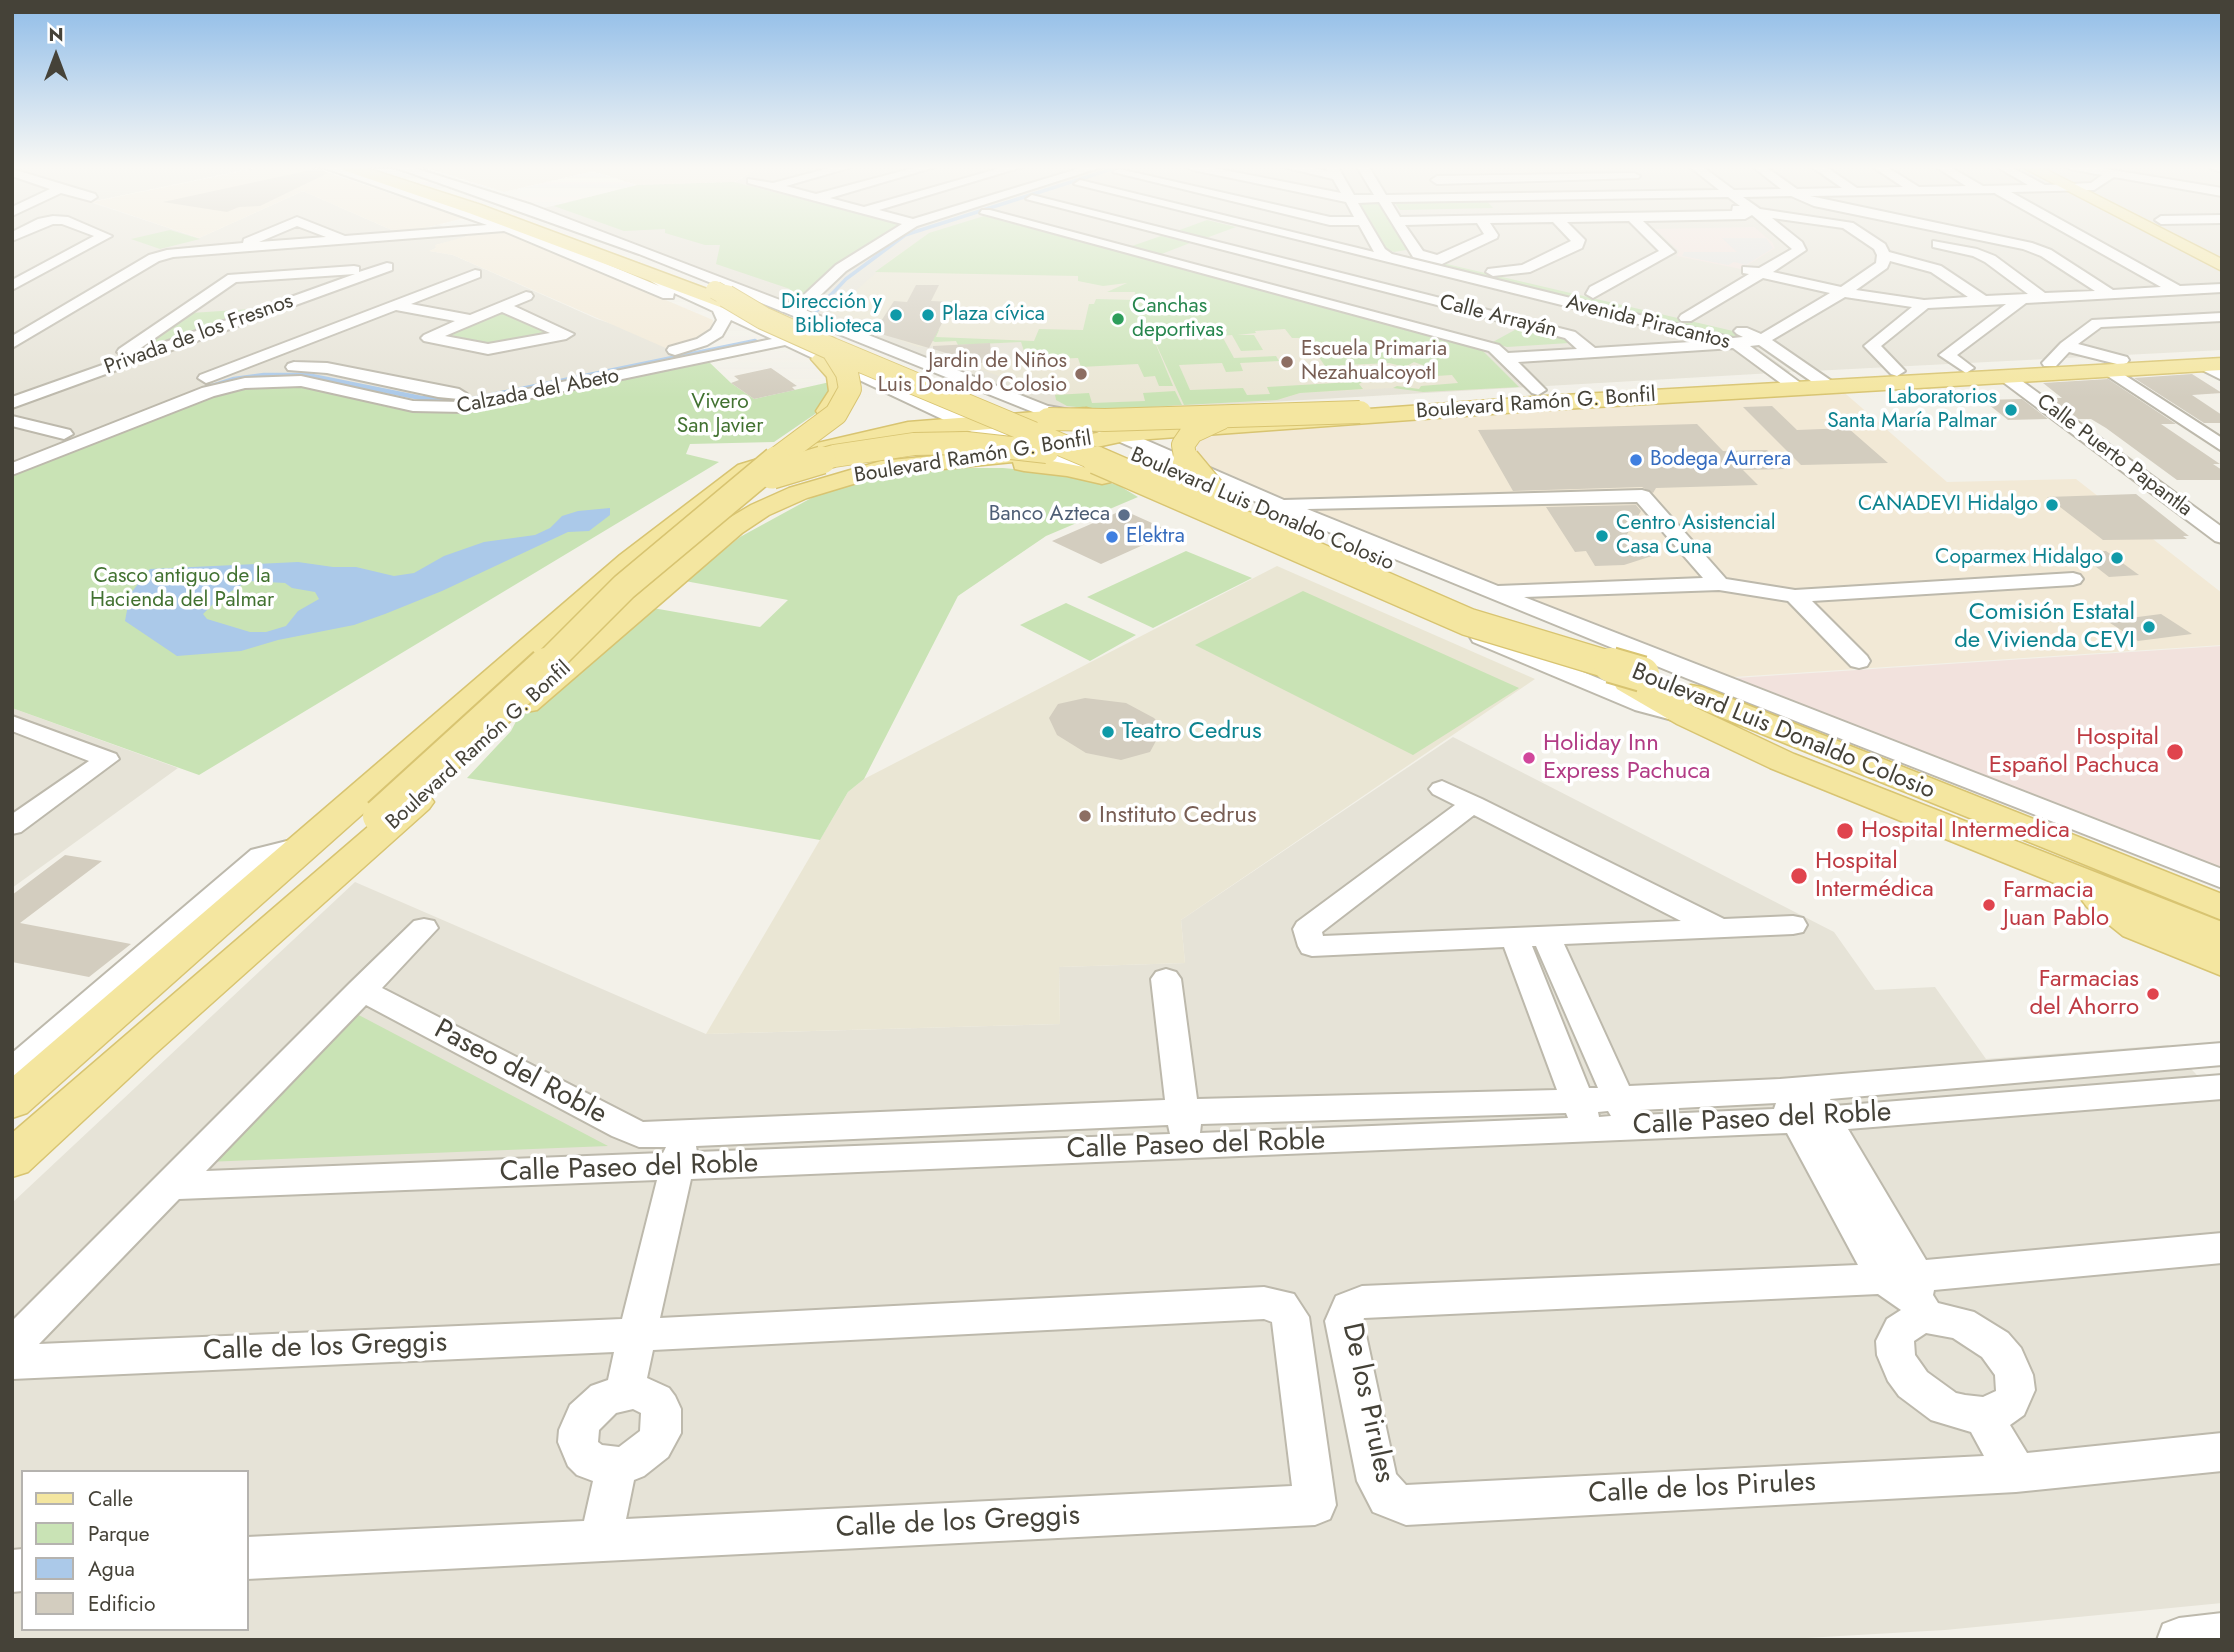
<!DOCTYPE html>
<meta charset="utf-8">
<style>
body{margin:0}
#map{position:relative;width:2234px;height:1652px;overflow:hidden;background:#f3f1e9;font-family:Jost,sans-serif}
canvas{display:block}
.frame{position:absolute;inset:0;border:14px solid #454238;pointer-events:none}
.legend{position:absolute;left:21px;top:1470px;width:228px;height:161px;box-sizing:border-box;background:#fff;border:2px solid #b5b3af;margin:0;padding:9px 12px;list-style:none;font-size:21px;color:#454238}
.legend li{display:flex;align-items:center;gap:14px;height:35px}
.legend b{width:35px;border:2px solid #b5b3af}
.north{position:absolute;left:21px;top:21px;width:70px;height:70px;-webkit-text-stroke:5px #fff;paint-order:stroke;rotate:0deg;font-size:19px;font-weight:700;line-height:28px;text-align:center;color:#454238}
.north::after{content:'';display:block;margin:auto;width:24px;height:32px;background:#454238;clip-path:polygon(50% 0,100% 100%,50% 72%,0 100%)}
</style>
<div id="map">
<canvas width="2234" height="1652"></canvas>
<div class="frame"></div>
<ul class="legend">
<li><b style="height:9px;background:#f4e6a0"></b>Calle</li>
<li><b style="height:19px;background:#c9e3b5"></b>Parque</li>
<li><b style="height:19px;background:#abc9e9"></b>Agua</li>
<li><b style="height:19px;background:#d3cdbf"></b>Edificio</li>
</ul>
<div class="north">N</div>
</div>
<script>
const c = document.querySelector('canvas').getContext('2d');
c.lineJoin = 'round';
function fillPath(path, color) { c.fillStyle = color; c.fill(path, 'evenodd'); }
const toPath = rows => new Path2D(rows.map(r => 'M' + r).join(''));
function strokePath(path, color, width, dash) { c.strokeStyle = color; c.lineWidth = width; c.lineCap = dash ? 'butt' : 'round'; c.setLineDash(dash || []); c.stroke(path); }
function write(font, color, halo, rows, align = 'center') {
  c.font = font + ' Jost,sans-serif'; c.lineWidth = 7; c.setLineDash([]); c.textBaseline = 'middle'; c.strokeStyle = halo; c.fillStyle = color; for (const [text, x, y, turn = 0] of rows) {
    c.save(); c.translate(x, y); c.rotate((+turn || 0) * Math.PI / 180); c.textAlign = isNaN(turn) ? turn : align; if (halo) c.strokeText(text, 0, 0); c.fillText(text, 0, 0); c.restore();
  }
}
fillPath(toPath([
 [12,167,259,167,90,202,199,238,303,191,401,234,439,225,468,237,436,245,436,248,430,251,453,255,597,319,680,346,700,363,487,408,440,413,392,408,297,385,218,393,12,476,12,215,59,192,76,197,58,189,12,212],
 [760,167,2222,167,2222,350,1793,372,1743,337,1791,372,1095,412,1054,407,1012,394,619,237,539,209,638,185,735,182],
 [12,708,178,768,12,888],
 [1453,737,1834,932,1875,990,1935,987,1986,1059,2168,1045,2222,1101,2222,1603,1945,1630,1771,1640,12,1640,12,1203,355,882,706,1034,1060,1024,1059,967,1185,963,1181,920],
 [23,1472,247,1472,247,1629,23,1629]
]), '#e6e3d7');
fillPath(toPath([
 [262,167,311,167,464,218,401,234,303,191,199,238,92,202],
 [424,167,760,167,734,182,637,185,593,171,504,192],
 [496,228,713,320,712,327,702,338,668,349,453,255,429,251,436,248,435,245],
 [1839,388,1947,482,2076,479,2222,593,2222,645,1718,678,1243,495,1192,456,1200,441,1217,430]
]), '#f2e9d6');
fillPath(toPath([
 [942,229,1070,268,1507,388,1423,392,1393,388,1301,393,1278,400,1105,410,1067,406,1056,400,1052,385,1026,386,964,363,1026,360,1021,342,918,347,872,329,877,319,845,318,831,313,890,260,929,233],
 [1277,566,1535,679,1181,920,1185,963,1059,967,1060,1024,706,1034,848,792,864,779]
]), '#eae6d4');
fillPath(toPath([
 [1754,227,1772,242,1775,248,1741,269,1677,256,1679,251,1655,229],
 [2222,646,2222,869,1736,678]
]), '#f2e2dd');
fillPath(toPath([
 [734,182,901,224,837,263,799,300,785,294,790,289,716,264,720,245,705,245,665,233,665,229,624,231,554,206,637,185],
 [1373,201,1378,202,1407,248,1406,250,1394,252,1386,249,1359,203],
 [1487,201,1493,208,1400,210,1394,202],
 [984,216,1480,348,1519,387,1423,392,1393,388,1397,386,1419,389,1421,386,1458,383,1452,375,1420,377,1414,370,1425,366,1414,362,1405,367,1389,363,1325,366,1314,350,1340,349,1335,342,1303,343,1299,338,1292,338,1285,329,1255,331,1256,333,1237,335,1254,335,1263,350,1241,351,1232,335,1222,336,1234,358,1276,356,1279,361,1240,363,1243,371,1226,372,1222,363,1179,365,1190,390,1243,388,1247,395,1270,394,1267,387,1352,382,1347,374,1326,375,1325,373,1359,371,1365,380,1359,384,1363,389,1300,393,1277,400,1184,405,1152,335,1173,386,1159,386,1155,376,1144,377,1138,364,1081,367,1078,358,1027,360,1021,342,958,345,956,341,935,342,921,335,931,330,939,330,936,337,1034,341,1039,329,1083,330,1089,304,1094,304,1096,299,1134,300,1135,292,1107,292,1127,283,1103,286,1078,281,1078,276,875,272,929,233],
 [1207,220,1236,227,1206,238,1177,231],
 [170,230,200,239,160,249,131,239],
 [1161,236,1190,243,1159,255,1129,247],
 [1421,258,1733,331,1745,337,1732,339,1411,259],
 [266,308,118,363,191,313],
 [500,312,552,334,489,347,440,337],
 [1522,326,1563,337,1569,343,1507,347,1491,343],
 [709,362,731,383,754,399,830,382,832,388,815,414,774,442,690,444,686,454,719,462,199,775,12,708,12,476,218,393,240,388,297,385,392,408,440,413,487,408],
 [1175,391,1182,405,1105,410,1067,406,1056,400,1055,395,1089,393,1092,403,1145,401,1143,393],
 [953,468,1003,468,1078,475,1118,485,1138,497,1046,536,958,596,864,779,848,792,820,840,467,778,511,731,522,710,653,608,760,627,788,600,685,581,740,537,826,490,899,474],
 [1186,551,1252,578,1153,628,1087,597],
 [1303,591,1519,688,1413,755,1195,645],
 [1066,603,1136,635,1090,661,1020,625],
 [353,1012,608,1146,205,1162]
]), '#c9e3b5');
fillPath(toPath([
 [1722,238,1766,238,1773,248,1746,265,1734,262,1728,265,1682,256,1684,252,1737,252]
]), '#e4e3e0');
fillPath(toPath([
 [610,508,610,515,589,531,568,532,442,591,385,614,354,625,278,640,241,651,177,656,125,621,130,594,150,569,298,562,333,567,356,567,394,576,414,573,444,556,484,542,535,535,550,528,562,516,578,511],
 [248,581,285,583,292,588,315,592,319,599,298,611,286,626,266,632,250,632,207,619,203,614,217,600]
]), '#abc9e9');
strokePath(toPath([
 [828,298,846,279,905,235,1118,167]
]), '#abc9e9', 3.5);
strokePath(toPath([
 [815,312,830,296],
 [200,390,234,379,264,375,307,375,421,398,463,401,755,341]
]), '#abc9e9', 4.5);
fillPath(toPath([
 [320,168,328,173,260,206,239,207,227,212,163,202],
 [916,285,939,285,931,301,953,302,929,348,874,332,894,301,907,302],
 [990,343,992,362,979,363,933,349,933,346],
 [771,368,797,386,792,387,795,390,754,399,731,383,739,380,734,376],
 [2192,374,2222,393,2192,395,2222,415,2222,423,2204,423,2134,378],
 [2108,379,2176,424,2161,424,2220,464,2213,464,2222,470,2222,480,2177,480,2106,428,2091,419,2078,419,2050,398,2062,398,2043,383],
 [2022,399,2048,419,2008,420,1983,400],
 [1772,406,1797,430,1848,428,1888,463,1801,465,1743,407],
 [1697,424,1723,451,1767,450,1785,469,1743,470,1758,485,1656,488,1653,493,1642,487,1513,491,1478,430],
 [2136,494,2189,536,2183,536,2187,539,2103,540,2047,497],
 [1636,505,1641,511,1626,536,1649,548,1642,550,1652,556,1624,565,1595,566,1586,551,1575,552,1546,507],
 [1123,510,1172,532,1101,564,1052,541],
 [2106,551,2139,575,2109,577,2077,552],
 [2161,614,2192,634,2138,641,2107,621],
 [1085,698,1126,703,1154,718,1163,728,1150,752,1121,760,1086,753,1057,735,1049,718,1058,704],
 [65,855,102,861,20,923,131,944,89,977,12,962,12,895]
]), '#d3cdbf');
const minor = toPath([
 [322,167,339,167,511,224,659,286,646,278,653,274,658,275,971,419,1103,471,1106,475,1103,479,1091,479,959,427,785,345,464,412,413,411,301,386,245,388,214,396,12,475,12,463,202,388,245,378,301,376,413,401,464,402,772,339,731,320,722,336,707,345,675,355,669,353,667,350,669,347,697,339,711,330,717,320,713,311,674,293,673,298,663,298,504,231,173,257,159,261,12,348,12,336,149,255,167,250,243,243,244,239,297,217,345,236,487,225,322,167],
 [297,226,326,237,259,242,297,226],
 [394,167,411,167,532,205,793,305,836,265,902,224,748,183,748,179,773,183,833,167,852,167,786,186,816,194,917,167,935,167,830,198,864,207,1004,167,1022,167,879,210,913,219,1084,167,1102,167,917,226,846,271,805,310,1048,406,1081,412,1284,500,1642,490,1649,492,1726,579,1795,590,2073,573,2080,575,2083,579,2080,583,2073,585,1812,601,1867,656,1870,661,1867,666,1859,668,1851,666,1788,601,1719,590,1524,597,2222,869,2222,888,1686,678,1270,508,1070,420,1038,414,639,254,394,167],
 [1637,502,1703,578,1498,586,1307,509,1637,502],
 [1187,167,1209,167,1341,193,1333,179,1283,167,1307,167,1328,171,1326,167,1338,167,1354,195,1374,195,1357,167,1369,167,1386,195,1719,190,1690,167,1703,167,1734,190,1781,189,1753,167,1766,167,1797,189,1842,188,1812,167,1826,167,1857,188,1903,187,1873,167,1887,167,1919,187,1966,186,1936,167,1950,167,1983,186,2028,185,1997,167,2011,167,2045,185,2070,184,2091,183,2102,175,2070,169,2068,167,2094,167,2222,188,2222,196,2114,177,2094,190,2011,192,2180,286,2222,284,2222,292,2026,303,1957,355,1974,368,1966,373,1939,355,2006,304,1928,308,1881,346,1905,371,1897,376,1891,374,1864,346,1912,307,1845,297,1772,340,1833,382,1835,385,1833,388,1821,388,1759,345,1750,346,1802,384,1804,387,1802,390,1790,390,1733,348,1518,362,1546,390,1538,395,1532,393,1489,351,980,213,982,210,990,210,1499,345,1508,353,1577,349,1565,338,1026,199,1032,195,1575,332,1595,348,1707,341,1074,184,1080,180,1374,252,1359,225,1330,225,1113,172,1119,169,1330,217,1354,217,1346,202,1193,170,1187,167],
 [1995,193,1996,194,2161,287,2113,290,2051,250,2032,243,1810,196,1995,193],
 [1791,196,1814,206,2023,249,2041,256,2095,291,2045,293,1995,256,1977,249,1933,241,1933,247,1973,256,1985,262,2028,294,1986,296,1941,266,1889,252,1885,244,1853,223,1760,209,1743,197,1791,196],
 [1728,197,1740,206,1733,206,1732,211,1400,217,1391,202,1728,197],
 [1379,202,1413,257,1442,264,1497,238,1498,235,1490,223,1553,222,1571,241,1522,265,1488,269,1486,272,1493,276,1530,272,1582,248,1585,240,1567,222,1629,221,1659,251,1590,287,1586,294,1593,298,1675,252,1643,221,1745,219,1752,215,1792,249,1759,268,1743,267,1743,273,1749,274,1681,315,1679,318,1681,321,1691,321,1763,278,1830,293,1761,334,1747,328,1737,328,1734,331,1737,334,1743,337,1733,338,1392,254,1385,249,1358,203,1379,202],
 [1772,218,1843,228,1874,249,1877,255,1876,263,1841,287,1773,272,1806,250,1802,242,1772,218],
 [1477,223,1484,234,1437,255,1423,251,1405,225,1477,223],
 [1890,261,1931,272,1968,297,1924,300,1856,290,1887,268,1890,261],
 [2210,167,2222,167,2222,172,2212,169,2210,167],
 [12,169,95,194,97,197,91,201,61,193,12,216,12,207,50,189,12,176,12,169],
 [1634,173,1640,176,1638,178,1437,184,1431,180,1437,176,1634,173],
 [2222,215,2222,223,2161,224,2155,220,2161,216,2222,215],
 [53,216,68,217,112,236,12,290,12,280,94,236,62,224,53,224,12,241,12,232,38,219,53,216],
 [387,263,392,264,392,270,12,408,12,397,125,357,117,352,119,349,228,275,354,266,359,267,359,272,387,263],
 [355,274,132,354,236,282,355,274],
 [475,270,480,271,480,277,411,304,470,315,526,292,531,293,533,296,531,299,514,306,574,334,566,339,488,354,424,341,421,338,424,335,455,321,396,310,212,381,206,383,198,378,200,375,475,270],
 [502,312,550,333,488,344,445,336,502,312],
 [2222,313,2222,321,2101,327,2078,344,2127,357,2129,360,2127,363,2121,365,2069,352,2056,366,2044,366,2042,363,2061,343,2092,320,2222,313],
 [2204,360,2222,368,2222,380,2198,368,2196,365,2204,360],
 [294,362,327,363,459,389,467,394,459,399,438,397,327,373,288,370,286,367,288,364,294,362],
 [2109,365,2222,438,2222,451,2103,373,2101,370,2109,365],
 [2005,371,2011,373,2222,527,2222,543,2215,541,1999,379,1997,376,2005,371],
 [12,416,70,430,73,434,64,439,12,426,12,416],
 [1481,630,1651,700,1688,710,1692,715,1688,720,1680,722,1635,710,1473,642,1470,637,1473,632,1481,630],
 [12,716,116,754,119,759,21,832,12,834,12,814,89,761,12,731,12,716],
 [1442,781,1482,799,1724,919,1793,916,1803,918,1807,925,1803,932,1793,934,1564,944,1629,1086,1780,1079,2222,1043,2222,1065,1830,1099,1834,1106,2222,1075,2222,1099,1848,1129,1926,1260,2222,1233,2222,1263,1934,1290,1933,1295,1938,1303,1974,1312,2008,1333,2021,1348,2033,1375,2035,1390,2024,1415,2010,1425,2027,1453,2222,1433,2222,1471,2016,1492,1406,1525,1373,1512,1357,1481,1325,1321,1336,1296,1362,1286,1858,1265,1787,1133,691,1179,660,1318,1264,1287,1294,1294,1309,1317,1336,1505,1330,1519,1315,1525,247,1579,247,1537,584,1521,593,1481,577,1475,568,1466,558,1442,559,1430,570,1405,591,1386,608,1380,614,1352,12,1379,12,1321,350,983,414,921,424,919,434,921,438,928,382,988,643,1122,1165,1100,1151,979,1156,972,1166,969,1176,972,1181,979,1197,1099,1557,1090,1504,947,1312,956,1302,953,1298,946,1293,929,1297,922,1455,805,1433,794,1429,789,1433,784,1442,781],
 [1474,815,1681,921,1323,936,1322,932,1474,815],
 [1532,946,1536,946,1598,1088,1589,1088,1532,946],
 [366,1005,612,1136,639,1147,666,1147,663,1153,206,1171,366,1005],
 [1776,1103,1774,1109,1640,1115,1640,1110,1776,1103],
 [1608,1111,1611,1116,1599,1117,1598,1112,1608,1111],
 [1566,1113,1568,1118,1200,1133,1201,1124,1566,1113],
 [1168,1125,1170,1134,697,1152,696,1146,1168,1125],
 [657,1180,622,1319,39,1344,179,1199,657,1180],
 [1878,1294,1901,1310,1887,1319,1876,1341,1877,1355,1888,1381,1899,1396,1931,1420,1971,1432,1984,1456,1406,1485,1396,1474,1363,1321,1364,1318,1878,1294],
 [1264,1319,1272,1322,1292,1486,626,1519,634,1480,644,1476,668,1457,681,1433,681,1409,675,1396,669,1388,647,1378,653,1350,1264,1319],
 [1926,1333,1953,1338,1982,1357,1995,1375,1996,1391,1983,1397,1965,1395,1956,1393,1927,1372,1915,1355,1914,1341,1926,1333],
 [633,1409,641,1413,640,1431,619,1447,602,1445,598,1442,599,1430,616,1413,633,1409],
 [307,836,316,838,320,844,316,850,271,862,23,1079,12,1082,12,1053,251,850,307,836],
 [23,1549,23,1591,12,1592,12,1550,23,1549],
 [2222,1613,2222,1640,2157,1640,2163,1624,2179,1618,2222,1613]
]);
const major = toPath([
 [340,167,363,167,481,205,742,302,745,306,742,310,728,310,469,213,343,170,340,167],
 [2022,167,2041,167,2222,259,2222,271,2022,167],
 [822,353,829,355,846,371,851,391,835,416,827,418,819,416,816,411,829,391,827,377,811,359,815,355,822,353],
 [2222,358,2222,370,1546,410,1150,439,1120,442,1041,459,1111,472,1114,477,1111,482,1102,484,1067,476,1024,471,1015,469,1013,462,883,475,807,498,769,515,742,533,537,710,526,712,515,710,510,703,724,521,751,505,789,488,881,461,1035,446,1120,428,1150,425,1546,396,2222,358],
 [1086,408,1094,410,1097,415,1094,420,908,436,802,461,756,475,640,567,27,1113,12,1118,12,1077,620,555,738,465,787,450,908,422,1086,408],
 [1628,673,1639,675,1678,698,1675,694,1680,687,1691,685,1702,687,2222,894,2222,920,1688,704,1794,754,2222,922,2222,976,2123,936,2087,907,2081,899,2084,895,1770,768,1677,724,1617,689,1613,682,1617,675,1628,673],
 [417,792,429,795,434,802,429,809,155,1054,28,1172,12,1177,12,1133,405,795,417,792]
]);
strokePath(minor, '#bdb9ac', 4);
strokePath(major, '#d8c471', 3);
fillPath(minor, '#fff');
fillPath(major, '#f4e6a0');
const majorBridgeFar3 = toPath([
 [715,290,729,298]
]);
const majorBridgeFar2 = toPath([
 [726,296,763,318,832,349,1100,461],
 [1048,419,1105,420,1360,412],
 [773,461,836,414,850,389,847,373,832,349],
 [816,461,834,456,914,444,966,443,1047,452],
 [1186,461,1183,445,1192,432,1222,418]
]);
const majorBridgeFar1 = toPath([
 [1096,460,1468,622,1617,667],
 [1186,460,1211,490],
 [772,475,822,460],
 [544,667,624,587,776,460]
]);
const majorBridge = toPath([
 [1611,665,1642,674],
 [380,816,546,665]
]);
strokePath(majorBridgeFar3, '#d8c471', 19, []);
strokePath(majorBridgeFar2, '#d8c471', 24, []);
strokePath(majorBridgeFar1, '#d8c471', 30, []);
strokePath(majorBridge, '#d8c471', 38, []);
strokePath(majorBridgeFar3, '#f4e6a0', 18);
strokePath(majorBridgeFar2, '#f4e6a0', 22);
strokePath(majorBridgeFar1, '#f4e6a0', 27);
strokePath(majorBridge, '#f4e6a0', 34);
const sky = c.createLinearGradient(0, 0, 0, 398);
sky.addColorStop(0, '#8fbce8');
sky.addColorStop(0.42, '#faf9f5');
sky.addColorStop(1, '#faf9f500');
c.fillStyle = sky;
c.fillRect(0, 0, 2234, 398);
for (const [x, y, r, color] of [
 [896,315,7,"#0f9aa8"],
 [928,315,7,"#0f9aa8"],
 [1118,319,7,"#2e9e5b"],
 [1287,362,7,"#8d6e63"],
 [1081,374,7,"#8d6e63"],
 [2011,410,7,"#0f9aa8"],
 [1636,460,7,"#3f7fe0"],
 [2052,505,7,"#0f9aa8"],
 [1124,515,7,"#5c6f8a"],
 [1602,536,7,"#0f9aa8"],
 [1112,537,7,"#3f7fe0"],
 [2117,558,7,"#0f9aa8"],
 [2149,627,7,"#0f9aa8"],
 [1108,732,7,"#0f9aa8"],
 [2175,752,9,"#e0444e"],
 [1529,758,7,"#d1479c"],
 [1085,816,7,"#8d6e63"],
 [1845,831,9,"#e0444e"],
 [1799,876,9,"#e0444e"],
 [1989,905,7,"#e0444e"],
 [2153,994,7,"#e0444e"]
]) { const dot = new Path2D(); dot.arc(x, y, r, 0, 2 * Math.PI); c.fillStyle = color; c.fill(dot); strokePath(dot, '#fff', 2.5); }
write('21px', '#0d838f', '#fff', [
 ["Dirección y",882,303],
 ["Biblioteca",882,327],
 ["Plaza cívica",942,315,"left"],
 ["Laboratorios",1997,398],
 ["Santa María Palmar",1997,422],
 ["CANADEVI Hidalgo",2038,505],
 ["Centro Asistencial",1616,524,"left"],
 ["Casa Cuna",1616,548,"left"],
 ["Coparmex Hidalgo",2103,558]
], 'right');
write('21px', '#27864d', '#fff', [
 ["Canchas",1132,307],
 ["deportivas",1132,331]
], 'left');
write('21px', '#454238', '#fff', [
 ["Calle Arrayán",1498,317,14],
 ["Avenida Piracantos",1648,323,14],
 ["Privada de los Fresnos",199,335,-20],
 ["Calzada del Abeto",538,392,-11],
 ["Boulevard Ramón G. Bonfil",1536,404,-4],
 ["Calle Puerto Papantla",2114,456,37],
 ["Boulevard Ramón G. Bonfil",973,458,-9],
 ["Boulevard Luis Donaldo Colosio",1262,510,23],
 ["Boulevard Ramón G. Bonfil",479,746,-42]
]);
write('21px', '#785e54', '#fff', [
 ["Escuela Primaria",1301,350],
 ["Nezahualcoyotl",1301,374],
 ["Jardin de Niños",1067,362,"right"],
 ["Luis Donaldo Colosio",1067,386,"right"]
], 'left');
write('21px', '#427231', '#fff', [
 ["Vivero",720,403],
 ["San Javier",720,427],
 ["Casco antiguo de la",182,577],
 ["Hacienda del Palmar",182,601]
]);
write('21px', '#366cbe', '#fff', [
 ["Bodega Aurrera",1650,460],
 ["Elektra",1126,537]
], 'left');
write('21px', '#4e5e75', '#fff', [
 ["Banco Azteca",1110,515]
], 'right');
write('24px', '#0d838f', '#fff', [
 ["Comisión Estatal",2135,613],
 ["de Vivienda CEVI",2135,641],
 ["Teatro Cedrus",1122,732,"left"]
], 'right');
write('24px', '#454238', '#fff', [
 ["Boulevard Luis Donaldo Colosio",1783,732,22]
]);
write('24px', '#be3a42', '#fff', [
 ["Hospital",2159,738,"right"],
 ["Español Pachuca",2159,766,"right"],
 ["Hospital Intermedica",1861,831],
 ["Hospital",1815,862],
 ["Intermédica",1815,890],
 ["Farmacia",2003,891],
 ["Juan Pablo",2003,919],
 ["Farmacias",2139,980,"right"],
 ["del Ahorro",2139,1008,"right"]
], 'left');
write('24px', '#b23c85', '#fff', [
 ["Holiday Inn",1543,744],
 ["Express Pachuca",1543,772]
], 'left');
write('24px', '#785e54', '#fff', [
 ["Instituto Cedrus",1099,816]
], 'left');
write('28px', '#454238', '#fff', [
 ["Paseo del Roble",520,1073,28],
 ["Calle Paseo del Roble",1762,1120,-3],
 ["Calle Paseo del Roble",1196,1146,-2],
 ["Calle Paseo del Roble",629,1169,-2],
 ["Calle de los Greggis",325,1348,-2],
 ["De los Pirules",1367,1403,78],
 ["Calle de los Pirules",1702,1489,-3],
 ["Calle de los Greggis",958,1523,-3]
]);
</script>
